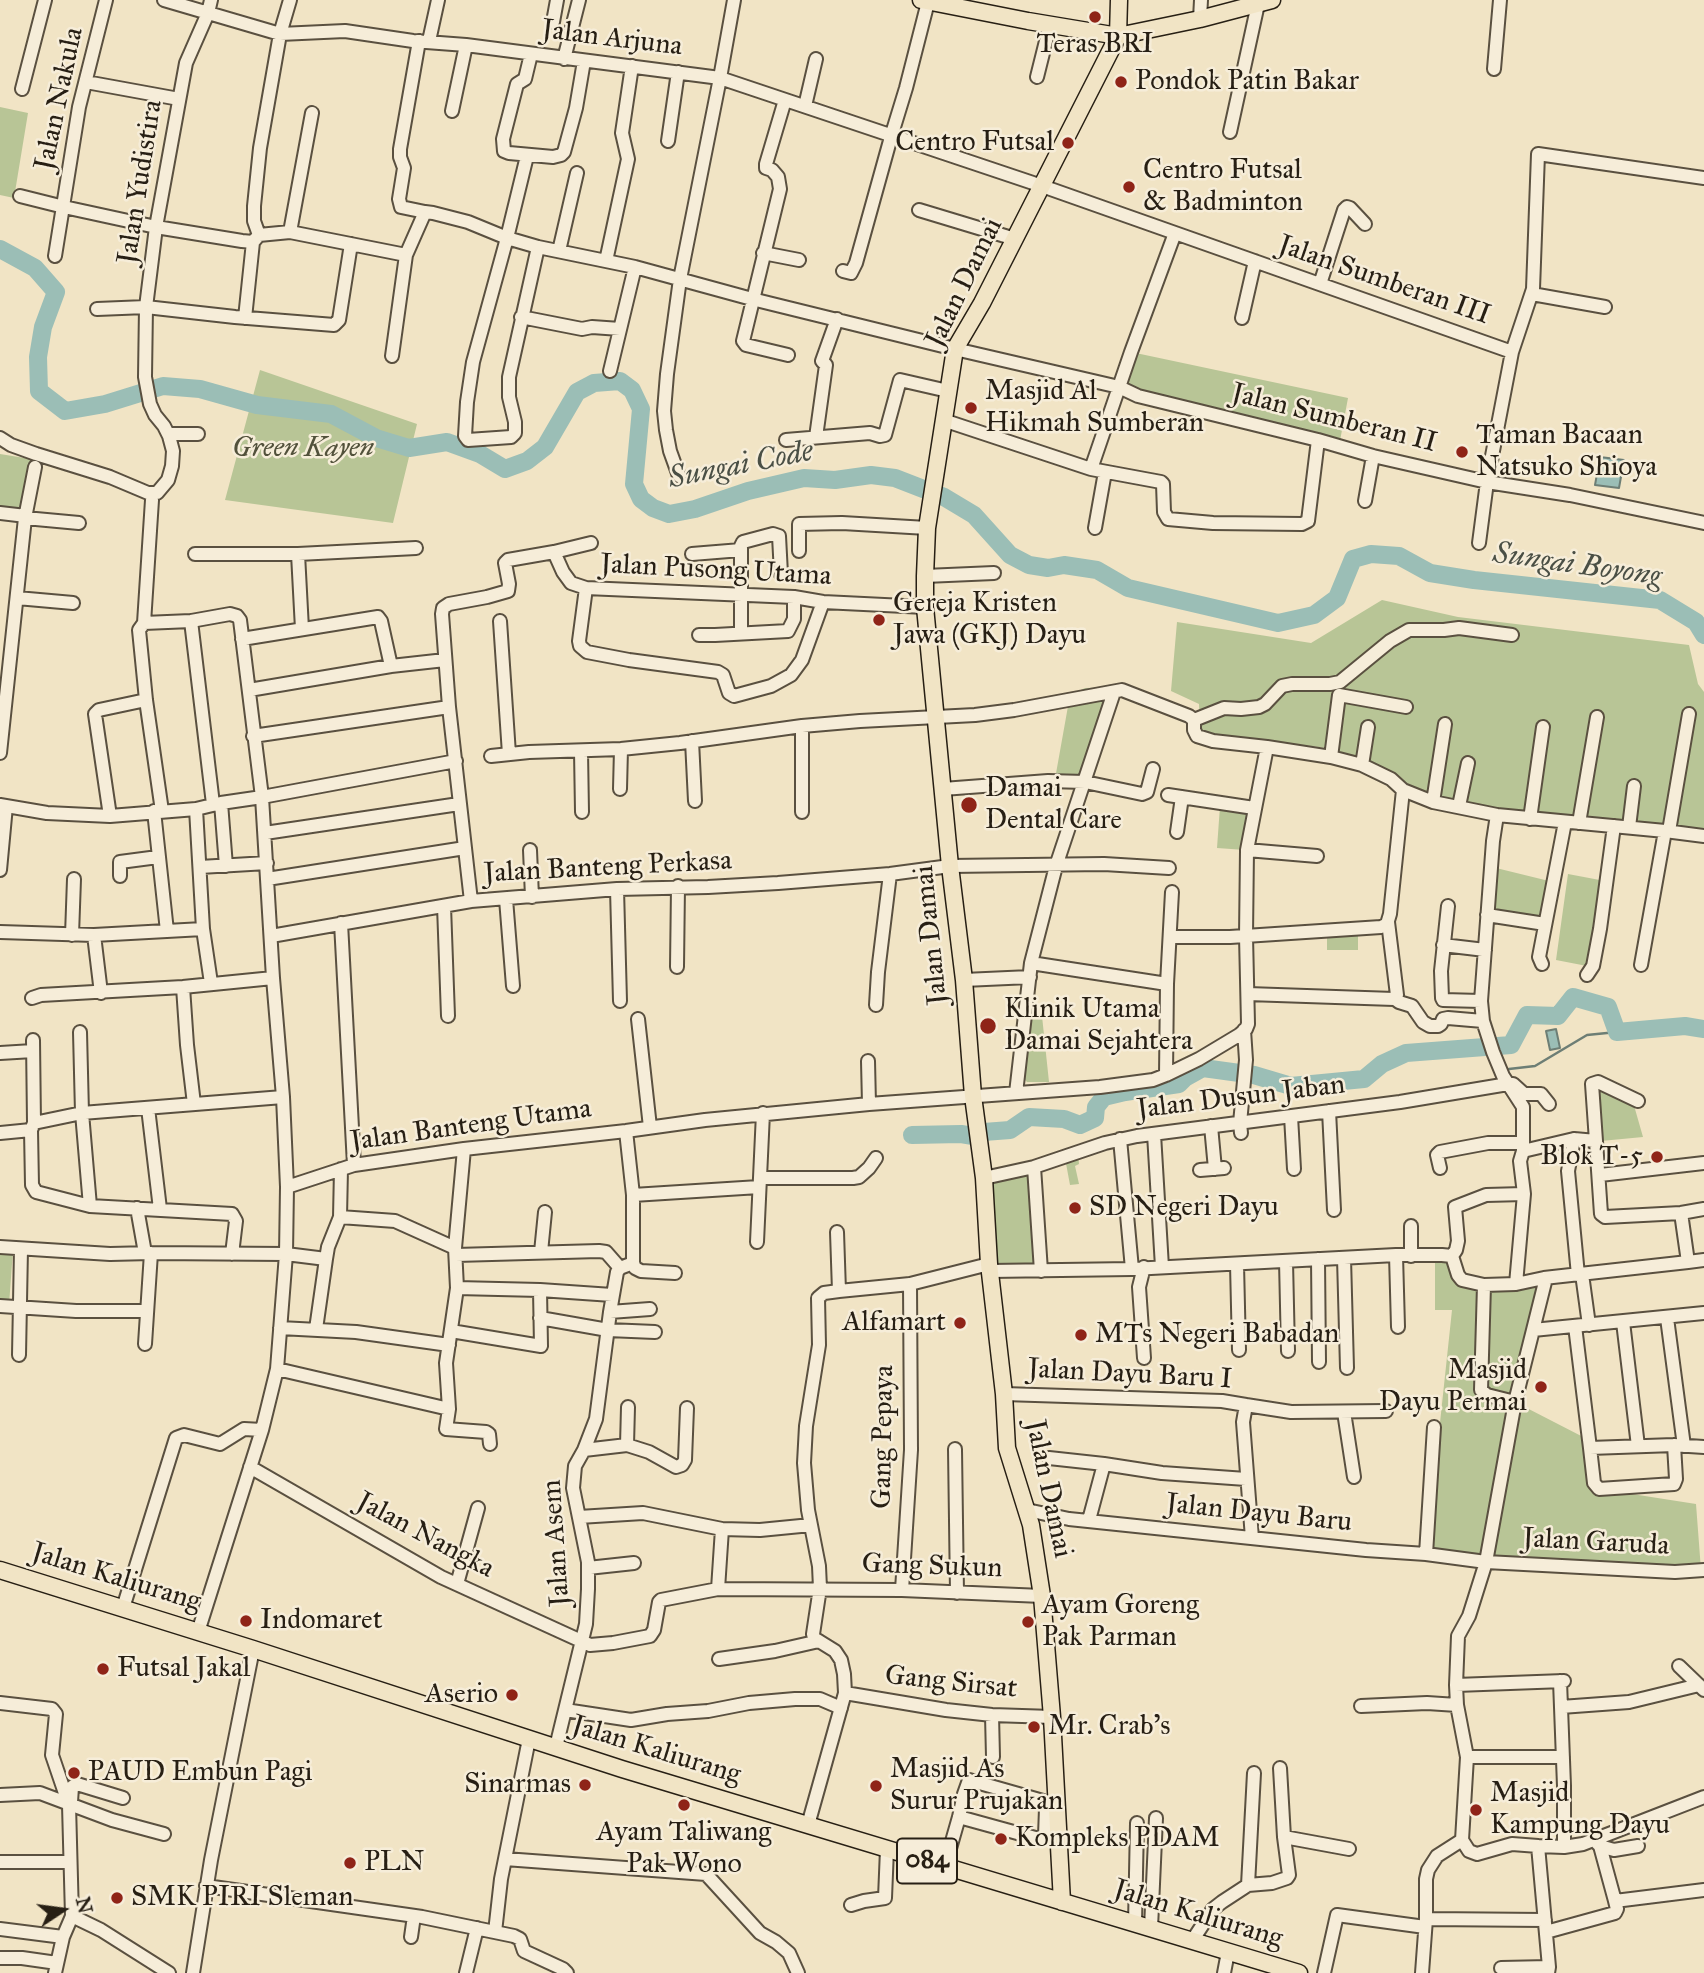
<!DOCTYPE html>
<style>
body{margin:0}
#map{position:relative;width:1704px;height:1973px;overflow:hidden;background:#f1e4c5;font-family:"IM FELL Great Primer",serif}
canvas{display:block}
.north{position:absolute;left:28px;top:1875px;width:70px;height:70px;-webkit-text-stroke:5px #f6edd9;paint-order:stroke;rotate:77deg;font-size:19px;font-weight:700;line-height:28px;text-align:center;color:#271f14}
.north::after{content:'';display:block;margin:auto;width:24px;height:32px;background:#271f14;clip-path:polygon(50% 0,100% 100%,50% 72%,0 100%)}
</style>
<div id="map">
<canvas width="1704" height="1973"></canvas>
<div class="north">N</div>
</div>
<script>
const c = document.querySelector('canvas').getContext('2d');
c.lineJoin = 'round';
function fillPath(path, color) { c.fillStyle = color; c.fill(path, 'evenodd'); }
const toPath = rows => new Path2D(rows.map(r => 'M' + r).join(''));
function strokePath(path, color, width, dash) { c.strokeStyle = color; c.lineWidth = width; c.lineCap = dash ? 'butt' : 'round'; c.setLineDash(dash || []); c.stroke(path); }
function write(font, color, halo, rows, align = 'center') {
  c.font = font + ' "IM FELL Great Primer",serif'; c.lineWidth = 5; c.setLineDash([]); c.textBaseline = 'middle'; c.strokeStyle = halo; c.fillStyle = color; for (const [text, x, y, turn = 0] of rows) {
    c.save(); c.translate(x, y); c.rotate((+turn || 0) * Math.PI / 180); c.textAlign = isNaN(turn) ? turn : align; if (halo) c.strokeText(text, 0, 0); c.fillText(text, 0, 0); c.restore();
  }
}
fillPath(toPath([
 [0,107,28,113,14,198,0,195],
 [1131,352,1348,398,1339,446,1119,387],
 [260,370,417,424,393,523,225,500],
 [0,454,31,459,23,513,0,509],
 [1382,600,1458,617,1689,645,1698,684,1704,692,1704,836,1459,806,1391,779,1326,748,1200,732,1199,704,1171,691,1177,622,1311,643],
 [1118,687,1087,777,1055,779,1070,695,1085,688],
 [1220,806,1252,809,1245,850,1217,848],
 [1492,867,1549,881,1542,923,1487,915],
 [1568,874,1605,881,1587,966,1556,960],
 [1327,925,1358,925,1358,950,1327,950],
 [1042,1016,1049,1082,1027,1082,1019,1074,1025,1018],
 [1597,1085,1633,1102,1643,1137,1601,1141],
 [1078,1155,1079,1164,1075,1166,1079,1184,1070,1185,1065,1158],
 [1033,1168,1041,1271,991,1270,987,1178],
 [0,1249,13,1250,9,1305,0,1305],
 [1435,1260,1445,1260,1456,1280,1544,1280,1519,1404,1589,1440,1600,1489,1696,1504,1701,1570,1426,1554,1452,1310,1435,1310]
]), '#b8c596');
const water = toPath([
 [1600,457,1624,460,1619,488,1595,485,1600,457],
 [1556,1029,1560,1048,1550,1050,1546,1031,1556,1029]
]);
fillPath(water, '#9bbeb6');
strokePath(water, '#6d7e75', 2);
strokePath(toPath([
 [1505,1072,1509,1069,1535,1066,1587,1035,1617,1032]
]), '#6d7e75', 2.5);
strokePath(toPath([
 [0,249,35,268,56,292,43,327,38,357,39,391,65,411,105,404,163,386,200,389,257,405,331,414,376,438,409,448,447,442,480,454,505,469,527,461,545,447,577,392,594,383,620,381,632,390,641,409,634,484,641,499,653,508,669,514,695,509,748,491,804,478,835,480,871,475,895,478,944,497,974,515,1010,555,1029,565,1048,568,1064,565,1097,570,1128,588,1278,623,1314,615,1337,598,1353,559,1371,554,1399,556,1430,573,1474,580,1660,600,1696,622,1704,635],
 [984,1132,1010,1130,1029,1117,1064,1119,1080,1125,1095,1118,1096,1107,1104,1097,1125,1092,1179,1084,1185,1078,1203,1068,1254,1075,1291,1086,1364,1079,1382,1064,1406,1053,1511,1045,1527,1015,1558,1016,1573,997,1608,1007,1617,1032,1685,1026,1704,1029],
 [912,1135,961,1134,973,1136]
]), '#9bbeb6', 18);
const minor = toPath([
 [164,0,280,34,345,31,413,41,466,45,720,78,1042,186,1512,352],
 [1200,19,1201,0],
 [553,22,557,0],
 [419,41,400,149,400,157,404,168,399,199,401,207,425,212],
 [429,41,438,0],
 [531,54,525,79,517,84,503,139,504,151,509,153,553,157,561,155,564,152,576,108,584,61],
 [564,59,579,0],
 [1494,69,1500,0],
 [1037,77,1050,25],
 [86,82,179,99],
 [22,89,45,0],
 [785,100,766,164,766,168,772,170,778,177,780,189,743,341,746,345,788,355],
 [805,106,816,59],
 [452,111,466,45],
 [1230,132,1258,4],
 [668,141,678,72],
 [527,156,507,238,473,362,467,402,465,436,468,440,511,437,515,433,515,422,509,397,509,377,538,247],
 [20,196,64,207,156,227,242,241,253,242,259,235,290,232,406,255],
 [919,210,1015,239],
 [290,232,312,113],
 [259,235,254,221,254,206,260,148,280,34,290,0],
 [559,251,577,173],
 [763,253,799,260],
 [55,256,79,107,106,0],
 [606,261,628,159,622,133,632,66],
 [843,271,851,273,856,263,891,137,906,88,928,2],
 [1320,284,1344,210,1347,207,1350,208,1365,224],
 [1532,294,1605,307],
 [97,309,146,307,235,317,334,325,339,320,351,244],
 [521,317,582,329,592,327,620,329],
 [245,318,253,242],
 [1242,318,1255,261],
 [392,356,406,255,425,212,433,213,468,222,507,238,538,247,635,267,752,299,955,349,1119,387,1138,396,1318,440,1373,456,1487,482,1570,495,1704,523],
 [610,371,635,267],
 [943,420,1091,469,1161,482,1163,484,1164,512,1168,519,1213,523,1302,524,1308,521,1318,440],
 [168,434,198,434],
 [816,437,826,365,822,361,837,319],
 [0,438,11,445,36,454,110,477,148,493,157,493,168,480,172,466,173,451,169,436,164,426,155,415,150,404,145,377,146,307,156,227,186,63,208,13,211,0],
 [786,440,870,433,880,436,885,435,900,380,948,391],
 [1091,469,1131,352,1175,233],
 [679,476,670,451,666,430,664,411,667,374,680,279,720,78,734,0],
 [152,500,144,623,139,630,146,700,162,811],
 [1365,501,1373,456],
 [0,513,26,516],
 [25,518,79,523],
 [1095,528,1105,472],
 [1479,543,1487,482,1512,352,1533,289,1538,154,1704,178],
 [799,551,799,524,842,523,927,528],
 [554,552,591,543],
 [195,554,298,554,416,548],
 [298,554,302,629],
 [692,554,741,550],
 [925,576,994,573],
 [586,588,579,641,580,646,587,652,629,660,718,672,723,675,729,693,734,696,771,686,791,675,802,660,823,602],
 [17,598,73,603],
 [191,621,213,804],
 [500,621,509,754],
 [144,623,191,621,230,614,237,616,240,620,262,797,273,978,283,1097,287,1187],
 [741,633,741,546,743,542,773,534,779,536,781,574],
 [699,635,715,635,788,631,794,619,794,597],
 [242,639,378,617,381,621,391,666],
 [249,690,391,666,445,660],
 [1194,720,1224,708,1241,709,1259,707,1265,704,1282,686,1292,684,1330,684,1340,682,1390,641,1409,630,1444,630,1459,628,1512,635],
 [253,736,449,707],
 [692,741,695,801],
 [581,751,582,812],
 [0,753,25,518,35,467],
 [491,756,529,752,621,749,680,743,802,726,860,721,975,715,1014,710,1122,690,1189,716,1194,720,1194,730,1197,736,1213,741,1267,747],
 [1331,757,1339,695,1406,707],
 [1362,765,1368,727],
 [620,789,621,749],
 [943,789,1048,781,1085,782,1142,794,1147,792,1153,769],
 [1168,795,1254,808],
 [1433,802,1445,724],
 [221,803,226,866],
 [0,805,47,813,110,816,196,809,221,803,262,797,456,761],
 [1459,806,1468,763],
 [196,809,203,929,211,983],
 [154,811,167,931],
 [802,812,802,726],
 [1497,815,1493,841,1481,1001,1483,1021,1493,1052,1503,1076,1523,1107,1523,1151],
 [110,816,95,714,99,710,146,700],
 [1530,819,1543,727],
 [1579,823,1597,717],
 [1629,827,1634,786],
 [1669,831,1689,714],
 [1177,832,1182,797],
 [265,833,459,804],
 [530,850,532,897],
 [1247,850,1317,856],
 [200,867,267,863],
 [0,870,6,806],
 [120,876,120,862,158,857],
 [267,879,465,848],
 [617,889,620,1001],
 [506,899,513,986],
 [471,901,449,707,442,614,443,608,449,604,487,597,508,591,509,584,505,563,508,560,554,552,563,572,571,583,586,588,794,597,823,602,925,607],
 [444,906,448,1016],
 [1448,906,1441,971,1442,998,1443,1000,1481,1001],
 [1487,915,1545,924],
 [341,923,354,1165],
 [0,932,94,935,203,929],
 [72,935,74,879],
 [94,935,101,993],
 [271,936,471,901,617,889,708,887,778,883,890,874,950,866,1104,864,1169,868],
 [1171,937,1230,937,1381,927,1387,924,1390,914,1403,790],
 [1443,945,1485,950],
 [1031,963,1167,984],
 [1542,964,1539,957,1565,822],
 [1641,965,1665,831],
 [677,967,678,886],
 [1587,975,1593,966,1600,929,1614,826],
 [964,980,1030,977],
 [183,987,187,1045,194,1104],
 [1248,994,1394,999,1397,995,1388,922],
 [32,998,41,995,183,987,273,978],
 [1395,999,1399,1002,1412,1006,1423,1022,1430,1026,1438,1026,1441,1024,1443,1019,1448,1018,1483,1021],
 [876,1005,878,972,890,874],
 [638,1019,650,1127],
 [80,1032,82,1113,90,1206],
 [33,1040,34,1123],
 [0,1053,33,1051],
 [868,1061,869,1104],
 [1166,1075,1167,984,1172,892],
 [1016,1093,1031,963,1056,866,1114,692],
 [148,1108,160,1209],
 [1329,1111,1334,1210],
 [1291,1116,1294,1169],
 [1211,1126,1215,1169],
 [626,1131,633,1195,633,1263,635,1268,641,1271,675,1273],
 [0,1133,31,1130],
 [1241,1133,1240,1123,1246,1060,1244,1030],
 [1154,1134,1162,1267],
 [1120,1139,1132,1269],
 [1574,1139,1568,1171,1578,1275],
 [1596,1141,1592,1084,1598,1082,1638,1101],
 [464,1149,455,1248,457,1288,446,1363,449,1409,446,1429,486,1432,489,1434,490,1444],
 [1034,1167,1041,1271],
 [1440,1168,1437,1155,1440,1152,1488,1143,1523,1143],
 [341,1169,340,1217,395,1221,455,1248],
 [1200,1170,1224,1168],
 [1600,1175,1704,1163],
 [760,1178,853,1178,859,1177,869,1168,876,1158],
 [984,1178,1034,1167,1105,1143,1137,1136,1400,1102,1508,1084,1513,1084,1524,1094,1541,1094,1549,1104],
 [633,1195,759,1187],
 [137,1208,145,1253],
 [1681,1213,1688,1262,1704,1260],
 [1411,1226,1411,1256],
 [837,1232,839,1291],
 [757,1242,763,1113],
 [0,1247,110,1254,151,1253,286,1254,287,1187,354,1165,464,1149,626,1131,705,1120,869,1104,1100,1087,1153,1080,1166,1075,1199,1059,1239,1035,1246,1029,1248,1024,1246,936,1247,850,1267,747,1331,757,1362,765,1391,779,1403,790,1433,802,1497,815,1665,831,1704,836],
 [541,1252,545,1212],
 [232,1254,236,1221,232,1214,90,1206,36,1192,32,1185,31,1130,34,1123,82,1113,283,1097],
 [456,1255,599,1251,606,1252,620,1268],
 [1396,1255,1398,1327],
 [1452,1256,1456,1250,1458,1241,1455,1207,1486,1195,1524,1194],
 [1344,1258,1347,1368],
 [1318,1259,1319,1362],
 [1286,1261,1288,1351],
 [1237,1264,1239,1350],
 [990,1271,1132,1269,1396,1255,1442,1255,1452,1256,1458,1275,1462,1280,1484,1285],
 [1582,1274,1589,1325],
 [1546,1278,1515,1402,1486,1562,1469,1616,1458,1636,1456,1685,1457,1705,1467,1757,1462,1840,1469,1851,1477,1854,1512,1844,1538,1846,1549,1967,1548,1973],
 [1516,1284,1524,1194,1520,1161,1523,1151,1574,1139,1596,1141,1601,1214,1605,1217,1681,1213,1704,1209],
 [457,1288,540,1290,612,1295],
 [0,1306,76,1311,147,1311],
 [610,1312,650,1309],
 [540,1318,608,1330,655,1332],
 [1667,1318,1684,1446],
 [1623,1322,1638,1446],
 [1575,1326,1590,1448,1674,1445,1704,1447],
 [280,1328,356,1332,449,1345],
 [316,1329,326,1259],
 [1533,1330,1704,1313],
 [451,1331,541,1346,540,1290],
 [145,1344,151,1253],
 [19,1355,21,1249],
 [1144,1358,1139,1287,1144,1267],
 [277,1369,449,1409],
 [1004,1394,1222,1401,1246,1405,1243,1422,1252,1538],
 [1515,1402,1487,1395,1481,1390,1484,1285,1516,1284,1544,1278,1688,1262],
 [1246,1405,1291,1412,1386,1411],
 [1344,1412,1354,1477],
 [627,1445,628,1407],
 [1590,1448,1594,1483,1599,1489,1674,1484,1676,1479,1674,1445],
 [955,1449,957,1593],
 [584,1450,627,1445,649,1452,676,1467,682,1465,685,1460,687,1408],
 [1049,1458,1104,1464],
 [250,1467,441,1577,590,1645,613,1643,650,1636,654,1630,659,1602,661,1600,718,1589,902,1590,1042,1596],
 [1027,1510,1069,1519,1366,1550,1426,1554,1486,1562,1675,1572,1704,1570],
 [579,1517,643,1513,722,1529,760,1530,811,1525],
 [1089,1520,1104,1464,1162,1473,1246,1479],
 [1426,1554,1434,1427],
 [588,1568,634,1563],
 [457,1584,478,1508],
 [718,1589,722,1529],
 [902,1590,911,1450,910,1284],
 [123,1608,176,1438,184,1435,220,1444,244,1429,262,1430],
 [198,1632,262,1430,277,1369,286,1254,326,1259,328,1247,340,1217],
 [719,1659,775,1651,819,1641],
 [1679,1666,1704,1690],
 [1560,1681,1564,1786,1564,1847],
 [1456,1685,1564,1681],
 [845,1693,946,1710,992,1715,1052,1717],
 [0,1703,52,1709,56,1714,52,1755,69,1805,72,1916,101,1930,169,1973],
 [1361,1706,1427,1703,1457,1705],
 [1561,1707,1629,1702,1699,1685],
 [565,1710,631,1720,667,1714,708,1711,749,1703,795,1699,820,1699,841,1708],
 [992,1715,993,1757],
 [556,1747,586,1624,588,1589,588,1562,573,1488,575,1466,584,1450,596,1419,610,1312,617,1272,620,1268,633,1263],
 [1467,1757,1563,1757],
 [1280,1768,1284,1837],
 [0,1795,40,1793,112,1820,164,1834],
 [71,1802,72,1787,77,1784,123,1798],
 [808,1825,845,1693,844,1674,841,1660,835,1651,814,1638,813,1634,820,1588,819,1566,808,1510,804,1463,806,1426,819,1345,818,1298,824,1293,839,1291,910,1284,989,1264],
 [1597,1843,1600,1846,1614,1850,1638,1846],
 [1538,1846,1564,1847,1583,1844,1704,1797],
 [1600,1846,1615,1901],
 [505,1859,706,1874,760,1933,776,1942,789,1953,798,1973],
 [0,1862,70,1862],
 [945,1866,959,1817,964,1794,969,1780,1043,1801,1046,1808,1045,1836,1039,1839,959,1817],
 [1248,1885,1254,1773],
 [206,1886,422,1917,514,1936,520,1939,524,1951,563,1969,567,1973],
 [851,1905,864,1901,885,1898,887,1849],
 [1426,1919,1545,1920],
 [1135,1924,1137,1823],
 [1151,1928,1156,1818],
 [0,1929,63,1937],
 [495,1932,501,1879,529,1739],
 [1546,1932,1615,1913,1617,1909,1615,1901,1704,1890],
 [411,1937,414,1916],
 [1192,1941,1213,1909,1222,1902,1248,1885,1272,1883,1287,1878,1289,1875,1284,1837,1349,1849],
 [0,1958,22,1958,57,1963],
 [1501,1968,1549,1967],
 [55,1973,63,1937,72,1916],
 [193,1973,211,1860,253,1649],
 [466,1973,477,1928],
 [1224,1973,1228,1952],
 [1324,1973,1337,1915,1425,1927],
 [1422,1973,1426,1919,1426,1879,1428,1870,1437,1856,1462,1840]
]);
const major = toPath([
 [921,0,1028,21,1118,36,1200,19,1272,0],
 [0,1570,253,1649,622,1769,1299,1973],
 [1062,1902,1052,1717,1042,1596,1031,1525,1007,1448,1004,1394,989,1264,984,1178,973,1096,964,980,950,866,925,607,925,576,927,528,955,349,982,303,1118,36,1119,0]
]);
strokePath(minor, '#5a5040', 16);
strokePath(major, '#271f14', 19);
strokePath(minor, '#f6edd9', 12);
strokePath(major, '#f1e4c5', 16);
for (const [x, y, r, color] of [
 [1095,17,7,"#8f2418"],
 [1121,82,7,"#8f2418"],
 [1068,143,7,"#8f2418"],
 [1129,187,7,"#8f2418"],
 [971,408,7,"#8f2418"],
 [1462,452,7,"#8f2418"],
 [879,620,7,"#8f2418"],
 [969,805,9,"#8f2418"],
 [988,1026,9,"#8f2418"],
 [1657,1157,7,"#8f2418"],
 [1075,1208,7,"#8f2418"],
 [960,1323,7,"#8f2418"],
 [1081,1335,7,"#8f2418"],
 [1541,1387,7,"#8f2418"],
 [246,1621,7,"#8f2418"],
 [1028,1622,7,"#8f2418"],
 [103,1669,7,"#8f2418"],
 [512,1695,7,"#8f2418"],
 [1034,1727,7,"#8f2418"],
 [74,1773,7,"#8f2418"],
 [585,1785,7,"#8f2418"],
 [876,1786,7,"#8f2418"],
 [684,1805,7,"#8f2418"],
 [1476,1810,7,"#8f2418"],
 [1001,1839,7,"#8f2418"],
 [350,1863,7,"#8f2418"],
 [117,1898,7,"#8f2418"]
]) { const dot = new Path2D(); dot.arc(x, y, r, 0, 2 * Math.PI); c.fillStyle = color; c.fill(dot); strokePath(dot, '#f6edd9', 2.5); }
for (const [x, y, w] of [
 [927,1861,60]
]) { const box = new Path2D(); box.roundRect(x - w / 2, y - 22.5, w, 45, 5); c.fillStyle = '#f6edd9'; c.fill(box); strokePath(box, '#271f14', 2); }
write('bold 26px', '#271f14', null, [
 ["084",927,1861]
]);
write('28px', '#271f14', '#f6edd9', [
 ["Jalan Arjuna",612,39,7],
 ["Jalan Nakula",60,99,-78],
 ["Jalan Yudistira",141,182,-81],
 ["Jalan Sumberan III",1384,281,19],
 ["Jalan Damai",965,283,-64],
 ["Jalan Sumberan II",1334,419,14],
 ["Jalan Pusong Utama",716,571,3],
 ["Jalan Banteng Perkasa",608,868,-3],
 ["Jalan Damai",932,935,-96],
 ["Jalan Dusun Jaban",1241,1098,-7],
 ["Jalan Banteng Utama",471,1126,-8],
 ["Jalan Dayu Baru I",1130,1375,3],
 ["Gang Pepaya",884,1437,-89],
 ["Jalan Damai",1048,1489,78],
 ["Jalan Dayu Baru",1259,1514,6],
 ["Jalan Nangka",425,1536,28],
 ["Jalan Asem",557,1543,-94],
 ["Jalan Garuda",1596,1543,3],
 ["Gang Sukun",932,1567,2],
 ["Jalan Kaliurang",116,1578,17],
 ["Gang Sirsat",951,1683,6],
 ["Jalan Kaliurang",656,1751,17],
 ["Jalan Kaliurang",1198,1915,17]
]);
write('28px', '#271f14', '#f6edd9', [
 ["Teras BRI",1095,45,"center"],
 ["Pondok Patin Bakar",1135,82],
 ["Centro Futsal",1054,143,"right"],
 ["Centro Futsal",1143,171],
 ["& Badminton",1143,203],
 ["Masjid Al",985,392],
 ["Hikmah Sumberan",985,424],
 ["Taman Bacaan",1476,436],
 ["Natsuko Shioya",1476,468],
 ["Gereja Kristen",893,604],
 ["Jawa (GKJ) Dayu",893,636],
 ["Damai",985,789],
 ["Dental Care",985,821],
 ["Klinik Utama",1004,1010],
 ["Damai Sejahtera",1004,1042],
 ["Blok T-5",1643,1157,"right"],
 ["SD Negeri Dayu",1089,1208],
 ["Alfamart",946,1323,"right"],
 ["MTs Negeri Babadan",1095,1335],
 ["Masjid",1527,1371,"right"],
 ["Dayu Permai",1527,1403,"right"],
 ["Ayam Goreng",1042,1606],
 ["Pak Parman",1042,1638],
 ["Indomaret",260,1621],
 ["Futsal Jakal",117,1669],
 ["Aserio",498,1695,"right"],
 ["Mr. Crab's",1048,1727],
 ["Masjid As",890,1770],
 ["Surur Prujakan",890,1802],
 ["PAUD Embun Pagi",88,1773],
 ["Sinarmas",571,1785,"right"],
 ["Masjid",1490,1794],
 ["Kampung Dayu",1490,1826],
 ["Ayam Taliwang",684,1833,"center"],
 ["Pak Wono",684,1865,"center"],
 ["Kompleks PDAM",1015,1839],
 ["PLN",364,1863],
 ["SMK PIRI Sleman",131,1898]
], 'left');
write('italic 28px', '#52513b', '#f6edd9', [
 ["Green Kayen",303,449]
]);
write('italic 30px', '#4a4f45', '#f6edd9', [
 ["Sungai Code",741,466,-11],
 ["Sungai Boyong",1577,566,8]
]);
</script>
